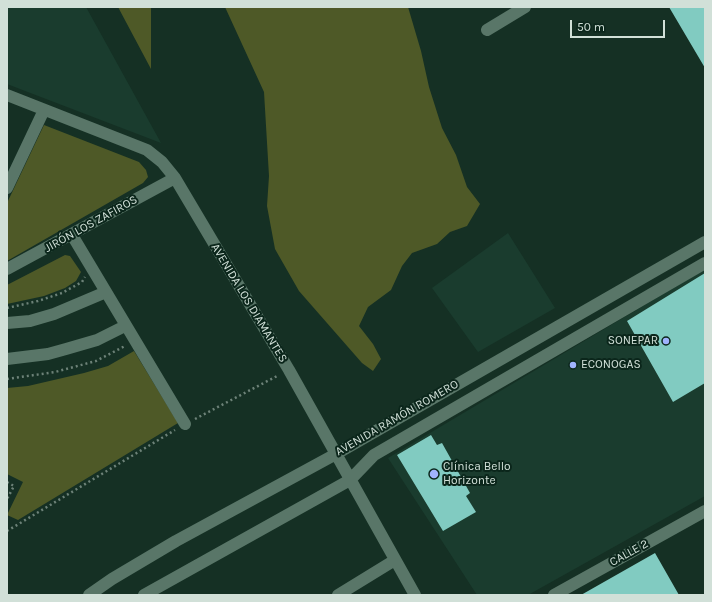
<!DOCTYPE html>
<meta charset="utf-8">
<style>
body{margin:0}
#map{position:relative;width:712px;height:602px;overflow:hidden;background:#153024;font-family:Karla,sans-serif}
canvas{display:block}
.frame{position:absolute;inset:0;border:8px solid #d1e0d8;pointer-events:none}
.scale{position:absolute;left:570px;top:20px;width:95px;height:18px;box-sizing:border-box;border:2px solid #d1e0d8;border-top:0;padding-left:5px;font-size:12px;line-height:14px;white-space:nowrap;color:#d1e0d8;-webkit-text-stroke:3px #0b261b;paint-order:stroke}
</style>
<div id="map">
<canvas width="712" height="602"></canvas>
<div class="frame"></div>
<div class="scale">50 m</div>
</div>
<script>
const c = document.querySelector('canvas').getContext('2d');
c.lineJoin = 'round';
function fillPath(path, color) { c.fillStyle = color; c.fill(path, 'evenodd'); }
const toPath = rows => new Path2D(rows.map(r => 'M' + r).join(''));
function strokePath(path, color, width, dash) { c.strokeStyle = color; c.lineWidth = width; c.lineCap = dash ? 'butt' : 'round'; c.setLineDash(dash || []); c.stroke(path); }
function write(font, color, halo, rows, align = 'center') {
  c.font = font + ' Karla,sans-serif'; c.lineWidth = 4; c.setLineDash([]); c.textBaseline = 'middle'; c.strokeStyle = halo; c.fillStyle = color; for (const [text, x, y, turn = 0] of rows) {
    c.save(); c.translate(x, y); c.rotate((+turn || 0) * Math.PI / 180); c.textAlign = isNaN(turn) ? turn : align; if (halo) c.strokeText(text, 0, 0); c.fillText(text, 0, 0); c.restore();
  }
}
fillPath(toPath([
 [7,7,86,7,161,143,7,84],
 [508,233,555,308,478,352,432,288],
 [705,269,705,496,528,595,477,595,388,458]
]), '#1a3c2e');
fillPath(toPath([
 [118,7,151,7,151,69],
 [225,7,408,7,421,51,429,87,442,128,456,155,467,187,480,204,467,226,450,232,437,244,412,253,402,266,391,290,368,307,359,326,373,344,381,359,373,371,362,363,299,291,275,249,267,206,269,176,264,92],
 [44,125,139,162,146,170,148,177,143,183,7,261,7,203],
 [65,255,70,256,81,272,76,281,65,288,44,296,7,304,7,285],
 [134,351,178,423,18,520,7,515,23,482,7,474,7,388,28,386,84,373,108,366]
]), '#4e5927');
fillPath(toPath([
 [669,7,705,7,705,68],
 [705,273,705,383,673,402,627,321],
 [431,435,437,445,442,443,470,493,466,496,476,512,443,531,397,455],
 [655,553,679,595,581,595]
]), '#81cbc1');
strokePath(toPath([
 [7,308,38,301,62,293,82,282,85,277],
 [7,379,55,372,96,361,125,346],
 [195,419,279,375],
 [7,482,14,486,7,499],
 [7,531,175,430]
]), '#6d8278', 2.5, [2, 3]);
strokePath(toPath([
 [487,30,525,7],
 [7,95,147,150,162,162,175,178,289,370,415,595],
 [7,188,44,110],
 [72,235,185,424],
 [7,269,175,178],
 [7,323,30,321,54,314,106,292],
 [7,359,48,354,66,349,97,340,125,326],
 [89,595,112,579,176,541,336,454,705,242],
 [144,595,350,480,374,455,705,263],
 [338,595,395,560],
 [554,595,705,511]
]), '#597668', 12);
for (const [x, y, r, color] of [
 [666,341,4,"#a0b3fd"],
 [573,365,4,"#a0b3fd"],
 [434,474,5,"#a0b3fd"]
]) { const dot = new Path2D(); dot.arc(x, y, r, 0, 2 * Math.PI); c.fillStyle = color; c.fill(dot); strokePath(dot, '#0b261b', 1.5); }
write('12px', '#d1e0d8', '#0b261b', [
 ["JIRÓN LOS ZAFIROS",91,224,-29],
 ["AVENIDA LOS DIAMANTES",249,303,59],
 ["AVENIDA RAMÓN ROMERO",397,418,-30],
 ["CALLE 2",629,553,-29]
]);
write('12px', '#d1e0d8', '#0b261b', [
 ["SONEPAR",658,341,"right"],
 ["ECONOGAS",581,365],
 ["Clínica Bello",443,467],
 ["Horizonte",443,481]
], 'left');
</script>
